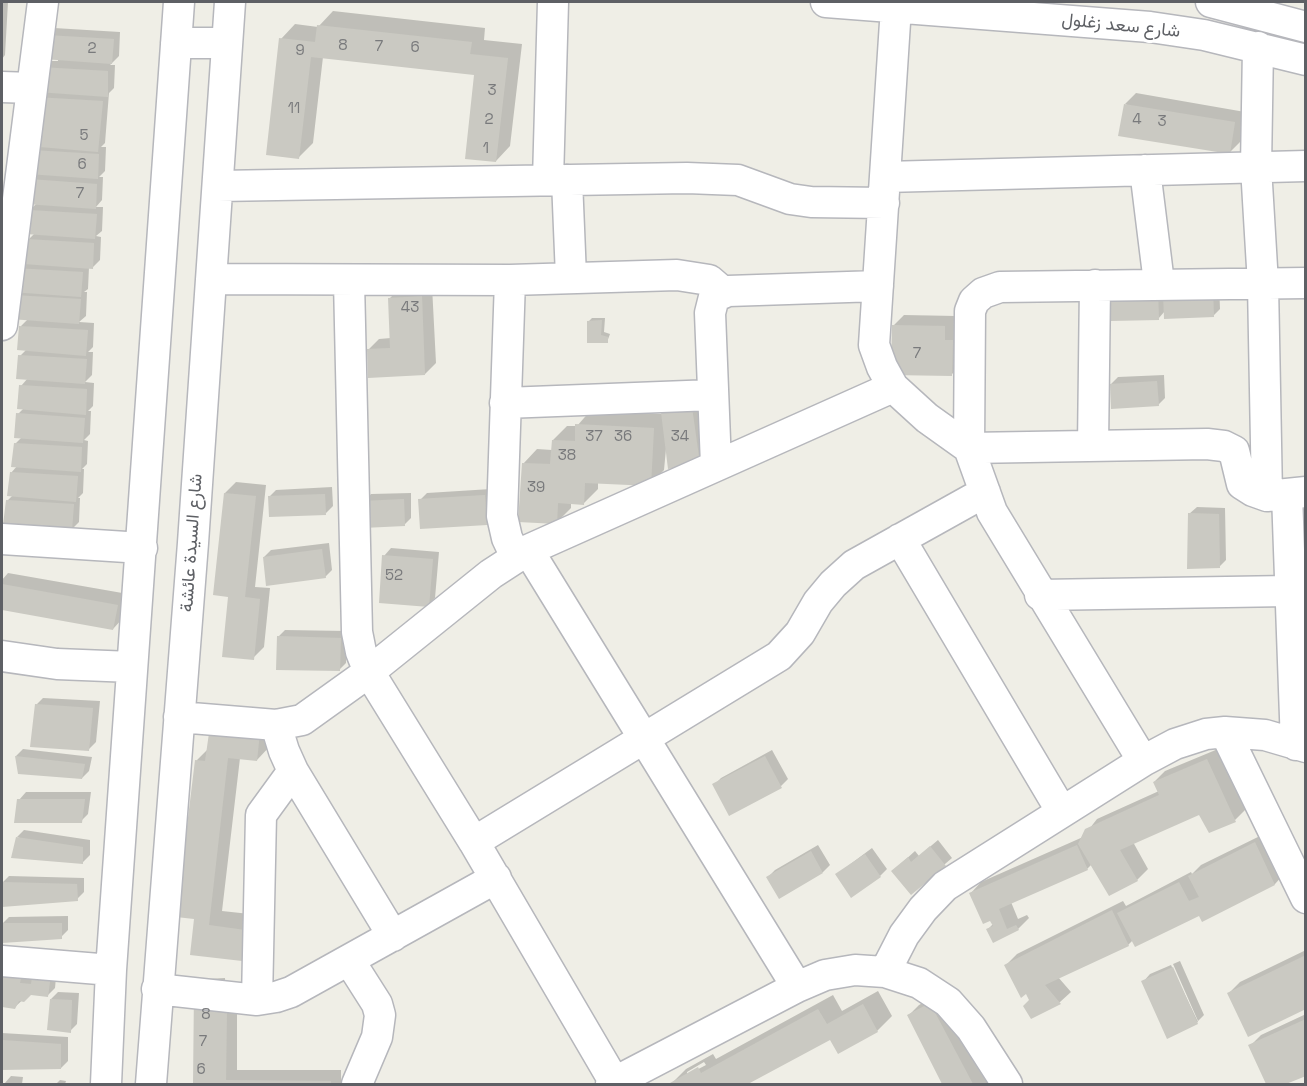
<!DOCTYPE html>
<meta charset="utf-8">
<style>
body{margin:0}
#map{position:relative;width:1307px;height:1086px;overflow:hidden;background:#efeee6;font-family:"Space Grotesk",sans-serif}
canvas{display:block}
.frame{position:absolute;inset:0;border:3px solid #5e6065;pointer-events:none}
</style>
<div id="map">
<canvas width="1307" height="1086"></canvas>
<div class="frame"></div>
</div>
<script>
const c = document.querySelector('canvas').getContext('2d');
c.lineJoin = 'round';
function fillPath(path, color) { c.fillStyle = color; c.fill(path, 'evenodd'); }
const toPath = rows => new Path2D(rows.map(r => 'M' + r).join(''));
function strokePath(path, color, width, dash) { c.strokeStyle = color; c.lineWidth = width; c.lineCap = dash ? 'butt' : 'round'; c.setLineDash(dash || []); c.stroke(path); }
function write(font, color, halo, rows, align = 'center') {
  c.font = font + ' "Space Grotesk",Vazirmatn,sans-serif'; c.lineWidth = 6; c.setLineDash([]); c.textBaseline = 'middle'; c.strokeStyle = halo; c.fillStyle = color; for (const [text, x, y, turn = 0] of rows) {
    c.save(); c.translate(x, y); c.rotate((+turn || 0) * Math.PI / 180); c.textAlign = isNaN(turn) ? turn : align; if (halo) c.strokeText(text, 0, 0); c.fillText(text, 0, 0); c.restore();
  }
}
fillPath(toPath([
 [2,2,8,2,5,55,2,59],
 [333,11,485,28,484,40,522,44,510,146,496,161,476,74,323,57,313,143,299,157,281,39,295,24,318,27],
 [54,28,120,32,119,56,110,65,115,65,114,88,109,93,105,143,101,147,106,147,105,171,99,177,103,177,102,200,96,207,103,207,102,231,96,236,101,237,100,260,93,267,89,267,88,289,84,292,87,292,86,316,79,322,94,323,93,347,88,352,93,352,92,375,85,382,94,383,93,406,88,411,91,411,90,434,84,440,88,441,87,464,82,469,84,469,83,493,78,498,80,498,79,522,72,529,7,501,13,495,11,473,17,466,15,444,22,437,18,414,24,408,21,386,28,378,20,356,26,350,21,326,28,319,12,318,28,240,35,233,30,210,37,203,31,173,49,61,58,61,58,59,45,58],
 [1136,93,1245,112,1240,142,1229,153,1125,104],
 [1219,283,1220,309,1213,316,1165,311,1158,319,1119,285],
 [432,286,436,363,425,374,368,350,379,339,391,338,389,299,400,288],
 [904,315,956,316,963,363,952,374,893,326],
 [592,318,605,318,604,332,610,334,607,342,588,341,589,321],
 [1164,375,1165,398,1158,405,1111,384,1118,377],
 [699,401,706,456,670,467,666,449,664,470,650,485,598,482,598,489,584,503,571,502,571,508,557,522,523,464,537,449,552,450,553,440,567,426,577,426,591,410,662,414],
 [236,482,266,485,255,587,270,588,264,647,253,658,229,596,225,493],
 [332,487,333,506,326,513,269,497,276,490],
 [491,489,493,517,486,524,420,500,427,493],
 [411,493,411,518,404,525,364,502,371,494],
 [1197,507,1225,508,1226,560,1219,567,1189,514],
 [329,543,332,570,325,577,264,557,271,550],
 [391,548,439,552,435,598,428,605,384,556],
 [8,573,128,594,123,618,113,629,2,609,2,580],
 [285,630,347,631,346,663,339,670,278,637],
 [43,698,100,701,96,742,89,749,36,705],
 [274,718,271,745,257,760,240,758,222,911,259,915,256,944,241,959,195,918,196,761,208,749],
 [23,749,92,757,89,771,82,778,20,773,16,756],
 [1218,749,1246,809,1235,820,1200,813,1133,842,1148,869,1137,880,1092,864,1087,869,1011,902,1018,919,1027,915,1029,918,1018,929,988,929,993,924,971,893,981,882,1083,837,1097,819,1159,791,1154,782,1165,771],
 [772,750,788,779,781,786,729,814,714,785,721,778],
 [26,792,91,792,88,814,81,821,19,800],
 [24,830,90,840,90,855,83,862,17,837],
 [1266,833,1285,873,1275,884,1202,920,1199,914,1133,940,1128,945,1058,977,1071,992,1060,1002,1031,1017,1031,1000,1006,965,1017,954,1123,901,1126,906,1191,872,1192,874,1201,865],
 [938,840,952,858,911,893,893,871,915,851,919,856],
 [818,845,830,865,823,872,768,877,775,870],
 [872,848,887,869,880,876,837,874],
 [9,876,84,878,84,892,77,899,2,906,2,883],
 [68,916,68,930,61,937,2,942,2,924,9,917],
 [1306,950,1306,1007,1229,993,1240,982],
 [1180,961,1204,1015,1198,1021,1173,964],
 [1171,965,1198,1022,1167,1037,1143,982,1150,974],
 [2,966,57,967,55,988,48,995,30,993,15,1007,2,1006],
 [225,978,225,997,237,997,237,1070,341,1070,341,1084,195,1084,196,989,206,979],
 [878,991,892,1016,877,1031,831,1038,745,1084,672,1083,686,1069,713,1054,716,1059,833,995,842,1011],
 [704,1062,706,1065,687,1075,687,1072],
 [58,992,79,993,77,1024,70,1031,51,999],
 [941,993,989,1084,944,1084,908,1016,919,1005],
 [1306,1014,1306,1074,1283,1084,1268,1084,1250,1046,1261,1035],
 [2,1033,68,1037,68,1061,61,1068,2,1069],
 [11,1076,23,1077,22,1084,4,1084],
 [60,1080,66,1081,65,1084,56,1084]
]), '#0003');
fillPath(toPath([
 [317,25,472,42,470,54,508,58,496,162,465,159,474,75,311,57,299,159,266,155,279,38,315,42],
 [46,35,114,39,112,64,43,59],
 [40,67,108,71,108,97,38,92],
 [35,97,103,101,98,152,29,146],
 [1124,104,1235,122,1230,154,1118,136],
 [31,150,99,154,98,179,29,174],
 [29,179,97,184,96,209,26,204],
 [29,210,97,214,95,239,26,234],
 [26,239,94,243,93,269,24,264],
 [14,268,83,272,81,297,12,292],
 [1158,290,1159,320,1110,321,1110,291],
 [1213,290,1214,317,1164,319,1163,291],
 [13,295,81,299,79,324,10,319],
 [422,296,425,375,368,378,367,349,390,348,388,298],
 [602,320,601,335,608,337,608,343,587,343,587,321],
 [892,325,945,326,945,340,953,340,952,376,891,375],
 [19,326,88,330,86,356,17,350],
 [18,355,87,359,85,384,16,379],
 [1157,381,1159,406,1111,409,1110,384],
 [19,385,87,389,86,415,17,409],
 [692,407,700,464,668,469,661,412],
 [16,413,85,418,83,443,14,438],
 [575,424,654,428,651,486,585,483,584,505,558,503,557,524,518,522,522,463,550,464,552,440,575,441],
 [14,443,82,447,81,472,11,467],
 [10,472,78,476,76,502,7,496],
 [224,493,256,496,245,597,260,599,254,660,222,657,228,597,213,595],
 [325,494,326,515,269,517,268,496],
 [485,495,487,525,420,529,418,499],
 [404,499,405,526,363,528,363,501],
 [6,500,74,504,72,530,3,525],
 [1188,513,1219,514,1220,568,1187,569],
 [322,549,326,578,266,586,263,557],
 [382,555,433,559,429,607,379,603],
 [2,584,118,605,113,630,2,610],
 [277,636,341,638,340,671,276,670],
 [35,704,93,708,89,751,30,747],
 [210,726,260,732,257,761,228,758,209,925,245,930,242,961,190,955,194,919,176,917,195,760,205,761],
 [15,756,85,764,82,779,18,774],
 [765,756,782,788,729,816,712,784],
 [1207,759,1236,822,1209,833,1199,815,1120,850,1138,881,1109,896,1078,844,1085,829,1159,795,1153,782],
 [17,799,85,799,82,823,14,823],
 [16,837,83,847,83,864,11,858],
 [1255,842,1275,885,1202,922,1199,916,1135,947,1117,913,1179,882,1189,901,1199,897,1188,876],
 [1077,845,1088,870,999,909,1007,929,1016,925,1019,930,993,943,986,929,993,926,990,921,983,924,969,893],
 [930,846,946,866,911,895,891,871,908,857,911,862],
 [811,851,823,873,779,899,766,877],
 [865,854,881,877,851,898,835,874],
 [2,882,77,884,78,901,2,907],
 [1112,910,1129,946,1045,985,1061,1004,1031,1019,1023,1006,1029,1000,1026,994,1021,998,1004,965],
 [2,923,62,923,62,939,2,943],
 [1306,955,1306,1009,1248,1037,1227,993],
 [1173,967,1198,1024,1167,1039,1141,981],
 [2,969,21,978,20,983,31,984,33,972,51,974,48,997,31,995,24,1002,19,1001,15,1009,2,1007],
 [194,989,227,1008,226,1080,331,1081,331,1084,193,1084],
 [50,999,72,1000,71,1033,47,1030],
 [930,1003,973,1084,942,1084,907,1015],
 [863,1004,878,1032,838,1054,830,1040,748,1084,670,1083,698,1067,701,1073,818,1009,827,1024],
 [1306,1019,1306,1076,1286,1084,1266,1084,1248,1045],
 [2,1040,61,1044,61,1069,2,1070]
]), '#cac9c2');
const minor = toPath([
 [826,2,1150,27,1204,35,1306,60],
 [1211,2,1306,27],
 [896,7,874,345,882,367,893,387,927,418,969,448,1207,444,1224,446,1234,451,1242,484,1253,491,1267,496,1306,492],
 [176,43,227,43],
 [1258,47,1256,167,1263,284,1267,496],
 [2,87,32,88],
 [1145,170,1159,283],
 [885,177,1306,166],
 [548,180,553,2],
 [567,180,571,277],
 [218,186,687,178,738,180,790,199,811,202,884,203],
 [211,279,510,280,677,275,709,280,723,292],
 [510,280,502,516,507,538,516,557],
 [349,281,357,632,361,652,369,672,474,842,615,1083],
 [2,325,43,2],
 [505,403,713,395],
 [1093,446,1095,285],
 [716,465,710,313,714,297,728,291,878,286],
 [1287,494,1296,745],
 [2,539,142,548],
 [900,539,1062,812],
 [528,550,797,987],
 [1040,595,1289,591],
 [2,656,57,664,132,667],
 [179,717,276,725,302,720,369,672,491,574,528,550,893,387],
 [276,725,284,751,293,771,393,936],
 [1225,732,1306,898],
 [1143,761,992,512,969,448,970,311,974,301,983,293,1000,287,1306,283],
 [474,842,779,656,800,633,818,602,833,584,854,565,985,492],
 [349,960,377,1004,380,1015,377,1037,357,1084],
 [2,961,111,970],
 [885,972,904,935,923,909,945,886,1143,761,1175,744,1206,734,1225,732,1265,735,1306,747],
 [157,989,257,1000,276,997,291,992,496,878],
 [257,1000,261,815,293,771],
 [106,1084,111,970,179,2],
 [151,1084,193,543,230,2],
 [611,1084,797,987,825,975,855,970,885,972,919,983,948,1002,971,1028,1007,1084]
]);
strokePath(minor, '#b6b7bc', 33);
strokePath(minor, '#fff', 30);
write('15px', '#797a7c', null, [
 ["8",343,46],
 ["7",379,47],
 ["6",415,48],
 ["2",92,49],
 ["9",300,51],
 ["3",492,91],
 ["11",294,109],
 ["2",489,120],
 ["4",1137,120],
 ["3",1162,122],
 ["5",84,136],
 ["1",486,149],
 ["6",82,165],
 ["7",80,194],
 ["43",410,308],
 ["7",917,354],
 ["37",594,437],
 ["36",623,437],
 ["34",680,437],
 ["38",567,456],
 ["39",536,488],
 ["52",394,576],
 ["8",206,1015],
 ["7",203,1042],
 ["6",201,1070]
]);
write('18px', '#5e6065', '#fff', [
 ["شارع سعد زغلول",1121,26,6],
 ["شارع السيدة عائشة",192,543,-86]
]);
</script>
